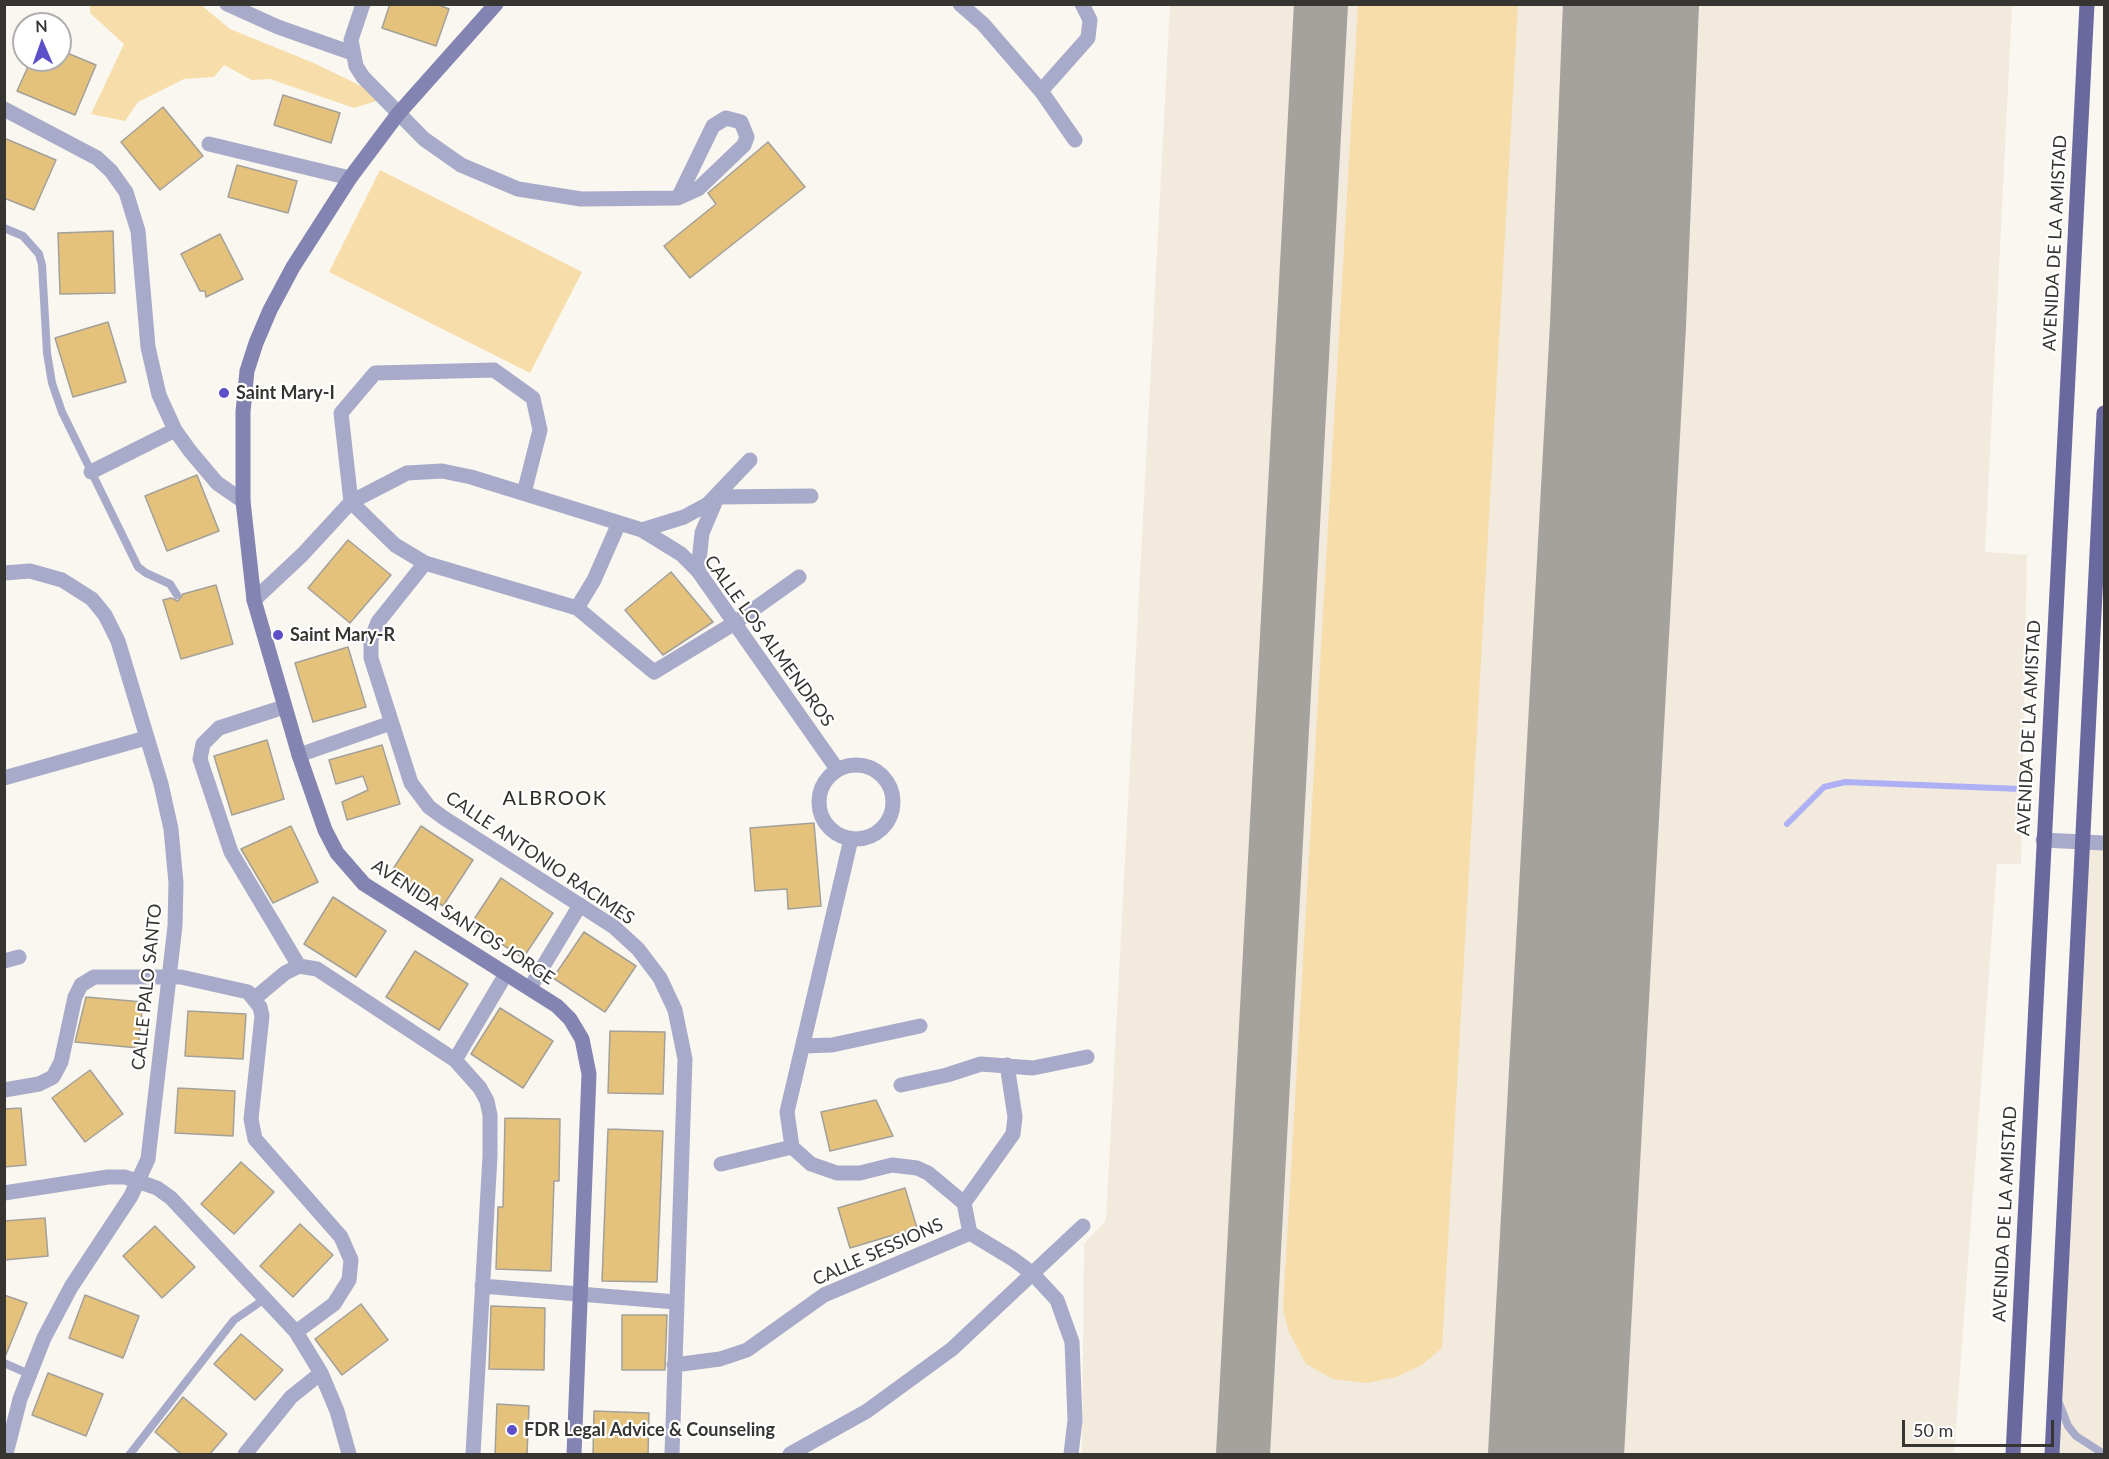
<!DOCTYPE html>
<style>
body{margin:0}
#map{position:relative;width:2109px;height:1459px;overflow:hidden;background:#faf7f0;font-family:Lato,sans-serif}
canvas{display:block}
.frame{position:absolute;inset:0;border:6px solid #363532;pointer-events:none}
.north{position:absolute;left:12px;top:12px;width:60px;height:60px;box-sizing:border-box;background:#fff;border:2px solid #afaead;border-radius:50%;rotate:358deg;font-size:16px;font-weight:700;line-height:24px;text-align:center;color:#363532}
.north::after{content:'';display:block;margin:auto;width:21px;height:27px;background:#5c4fc7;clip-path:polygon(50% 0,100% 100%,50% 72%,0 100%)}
.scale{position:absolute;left:1902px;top:1420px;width:152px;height:27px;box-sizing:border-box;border:3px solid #363532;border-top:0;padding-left:8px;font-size:18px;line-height:21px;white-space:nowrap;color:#363532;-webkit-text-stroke:4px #fff;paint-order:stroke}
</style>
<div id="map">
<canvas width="2109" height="1459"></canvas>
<div class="frame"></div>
<div class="north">N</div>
<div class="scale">50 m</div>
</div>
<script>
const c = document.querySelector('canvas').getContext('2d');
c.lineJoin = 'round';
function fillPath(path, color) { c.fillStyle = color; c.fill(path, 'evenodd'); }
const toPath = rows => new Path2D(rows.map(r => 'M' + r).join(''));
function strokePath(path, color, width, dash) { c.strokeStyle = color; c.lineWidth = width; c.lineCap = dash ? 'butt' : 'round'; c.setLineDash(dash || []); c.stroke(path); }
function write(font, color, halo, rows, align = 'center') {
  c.font = font + ' Lato,sans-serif'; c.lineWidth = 4.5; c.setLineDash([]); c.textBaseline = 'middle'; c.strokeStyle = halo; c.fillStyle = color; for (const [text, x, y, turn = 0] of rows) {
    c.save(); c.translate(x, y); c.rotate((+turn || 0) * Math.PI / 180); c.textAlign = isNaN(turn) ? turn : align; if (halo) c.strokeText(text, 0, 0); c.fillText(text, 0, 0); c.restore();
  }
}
fillPath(toPath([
 [1170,5,2012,5,1985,552,2027,555,2021,864,1997,864,1954,1454,1082,1454,1084,1244,1106,1220],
 [2082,842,2104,843,2104,1454,2052,1454]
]), '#f1eadd');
fillPath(toPath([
 [90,5,201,5,230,29,316,64,386,98,354,108,270,79,252,80,224,65,214,77,184,79,138,102,125,121,91,114,124,44,90,13],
 [1358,5,1518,5,1442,1348,1422,1365,1396,1377,1367,1383,1333,1379,1306,1364,1289,1332,1283,1309],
 [380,170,582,272,530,373,329,272]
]), '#f7dda9');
strokePath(toPath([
 [1787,824,1824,787,1845,782,2021,789]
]), '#aeaff4', 6);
strokePath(toPath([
 [1243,1454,1321,4]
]), '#a5a29e', 54);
strokePath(toPath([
 [1556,1454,1618,325,1631,4]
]), '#a5a29e', 136);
const building = toPath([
 [390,4,436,4,449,9,436,46,382,28,390,4],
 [60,50,96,65,75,115,17,91,31,60,60,60,60,50],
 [283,95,340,113,331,143,274,125,283,95],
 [163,107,203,156,160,190,121,142,163,107],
 [4,138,56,160,34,210,4,198,4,138],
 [768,142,805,187,690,278,664,246,716,204,708,193,768,142],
 [237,165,297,181,288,213,228,197,237,165],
 [113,231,115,293,60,294,58,233,113,231],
 [220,234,243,279,206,297,205,291,200,291,181,254,220,234],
 [108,322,126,382,73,397,55,338,108,322],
 [197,475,219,531,167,551,145,496,197,475],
 [348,540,391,575,350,623,308,588,348,540],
 [671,572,713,622,663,655,625,610,671,572],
 [216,585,233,644,181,659,163,600,171,598,178,601,183,594,216,585],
 [348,647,366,707,313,722,295,663,348,647],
 [267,740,284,799,232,815,214,756,267,740],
 [382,745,400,804,347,820,342,802,368,790,363,776,336,784,329,760,382,745],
 [814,823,821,906,788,909,787,889,755,891,750,828,814,823],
 [291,826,318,882,273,903,241,849,291,826],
 [421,826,473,860,443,906,391,872,421,826],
 [501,878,553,913,523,958,471,924,501,878],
 [333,897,386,931,356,977,304,944,333,897],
 [584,932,636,966,605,1012,553,978,584,932],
 [415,951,468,984,439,1030,386,997,415,951],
 [86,997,143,1002,138,1048,75,1042,86,997],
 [500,1008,553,1041,523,1088,471,1054,500,1008],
 [188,1011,246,1014,243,1059,185,1056,188,1011],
 [610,1031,665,1032,663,1094,608,1093,610,1031],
 [90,1070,123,1114,85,1142,52,1098,90,1070],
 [178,1088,235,1091,233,1136,175,1133,178,1088],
 [876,1100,893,1136,830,1151,821,1112,876,1100],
 [21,1108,26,1165,4,1167,4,1109,21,1108],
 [505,1118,560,1119,559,1181,554,1181,551,1271,496,1269,498,1207,503,1207,505,1118],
 [608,1129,663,1131,657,1282,602,1281,608,1129],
 [241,1162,274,1192,234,1234,201,1204,241,1162],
 [905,1188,917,1228,850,1248,838,1208,905,1188],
 [45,1218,48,1256,4,1260,4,1221,45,1218],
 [300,1224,333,1255,293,1297,260,1266,300,1224],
 [155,1226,195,1267,162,1298,123,1256,155,1226],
 [4,1295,27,1303,5,1357,4,1357,4,1295],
 [85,1295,139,1316,123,1358,69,1338,85,1295],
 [361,1304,388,1340,342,1375,315,1339,361,1304],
 [491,1306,545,1308,544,1370,489,1369,491,1306],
 [622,1315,667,1315,665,1370,622,1370,622,1315],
 [241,1334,283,1370,255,1400,214,1364,241,1334],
 [48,1373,103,1394,86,1436,32,1415,48,1373],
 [183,1397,227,1434,209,1455,182,1455,155,1432,183,1397],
 [497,1404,529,1406,527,1455,495,1454,497,1404],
 [594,1411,649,1413,648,1455,593,1455,594,1411]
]);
fillPath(building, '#e5c27b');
strokePath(building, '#a3a09a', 1.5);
strokePath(toPath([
 [4,228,23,236,39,254,42,265,47,353,52,383,62,412,138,567,146,573,170,584,177,595],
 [4,1363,29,1374],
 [2059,1403,2068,1426,2076,1436,2104,1454],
 [130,1454,234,1320,266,1298]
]), '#a8aac9', 8);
strokePath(toPath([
 [227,4,278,27,352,53],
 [363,4,351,40,356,66,363,77,424,139,461,165,518,189,581,199,678,198,698,189,744,145,747,137,741,122,726,118,713,126,678,198],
 [960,4,983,24,1041,91,1075,140],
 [1041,91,1088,38,1090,20,1082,4],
 [4,109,97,158,111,171,126,192,138,231,148,347,159,395,175,430,190,451,217,483,243,501],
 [209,144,350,178],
 [91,472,175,430],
 [524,493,540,430,533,398,494,370,375,373,341,413,351,502,395,545,425,563,577,608,654,672,733,624,799,577],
 [717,497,811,496],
 [642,530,684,517,708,504,750,460],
 [425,563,378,622,371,639,371,658,411,783,429,807,444,818,614,927,638,949,660,978,675,1010,685,1059,672,1454],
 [698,571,702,533,716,500],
 [4,573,30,571,62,580,92,599,105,615,118,641,161,784,171,829,176,883,175,926,148,1159,131,1196,71,1287,44,1338,20,1399,6,1454],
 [254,600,302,555,351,502,407,473,442,471,471,477,642,530,681,554,698,571,837,769],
 [577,608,594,580,619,523],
 [284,707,219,728,203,744,200,759,231,852,299,966,317,969,455,1060,480,1088,487,1101,490,1115,490,1156,473,1454],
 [299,755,391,723],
 '819 802a37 37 0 1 1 74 0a37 37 0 1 1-74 0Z',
 [4,778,146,738],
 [851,839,787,1112,792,1147,811,1164,837,1173,860,1173,892,1165,917,1168,928,1173,964,1203,970,1233,1013,1259,1033,1274,1057,1300,1072,1342,1075,1420,1071,1454],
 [4,961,19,957],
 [530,988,580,905],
 [255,998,285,973,299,966],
 [803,1046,832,1045,920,1026],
 [455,1060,506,974],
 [901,1085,947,1075,981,1064,1033,1068,1087,1057],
 [4,1090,39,1084,53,1077,61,1062,75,997,81,985,94,977,181,977,248,992,260,1007,262,1016,251,1119,255,1139,341,1237,351,1260,349,1280,334,1304,296,1332],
 [721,1164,792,1147],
 [4,1193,108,1177,125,1177,157,1188,171,1198,296,1332,321,1373,337,1411,349,1454],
 [964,1203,1013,1134,1015,1117,1007,1065],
 [482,1286,676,1302],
 [674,1365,720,1359,747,1350,824,1295,970,1233],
 [245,1454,291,1397,321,1373],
 [790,1454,867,1411,952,1349,1083,1226]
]), '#a8aac9', 15);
strokePath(toPath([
 [2043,840,2104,843]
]), '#a8aac9', 15);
strokePath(toPath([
 [496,4,398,114,350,178,293,267,270,310,256,343,247,371,243,412,243,501,254,600,299,755,325,830,337,853,364,884,557,1006,570,1019,582,1039,589,1074,574,1454]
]), '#8384b1', 15);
strokePath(toPath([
 [2013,1454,2087,4],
 [2052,1454,2104,413]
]), '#69699f', 15);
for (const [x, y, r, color] of [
 [224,393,6,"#5c4fc7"],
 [278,635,6,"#5c4fc7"],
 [512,1430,6,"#5c4fc7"]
]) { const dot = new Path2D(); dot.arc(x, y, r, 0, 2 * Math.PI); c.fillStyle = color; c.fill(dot); strokePath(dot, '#fff', 2); }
write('18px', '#363532', '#fff', [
 ["AVENIDA DE LA AMISTAD",2055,243,-87],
 ["CALLE LOS ALMENDROS",769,641,54],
 ["AVENIDA DE LA AMISTAD",2029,728,-87],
 ["CALLE ANTONIO RACIMES",540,858,34],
 ["AVENIDA SANTOS JORGE",463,922,33],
 ["CALLE PALO SANTO",147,987,-84],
 ["AVENIDA DE LA AMISTAD",2005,1214,-87],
 ["CALLE SESSIONS",878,1252,-24]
]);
write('bold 18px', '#363532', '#fff', [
 ["Saint Mary-I",236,393],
 ["Saint Mary-R",290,635],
 ["FDR Legal Advice & Counseling",524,1430]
], 'left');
c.letterSpacing = '1.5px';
write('20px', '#2d2b26', '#fff', [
 ["ALBROOK",555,799]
]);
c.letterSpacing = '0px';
</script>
